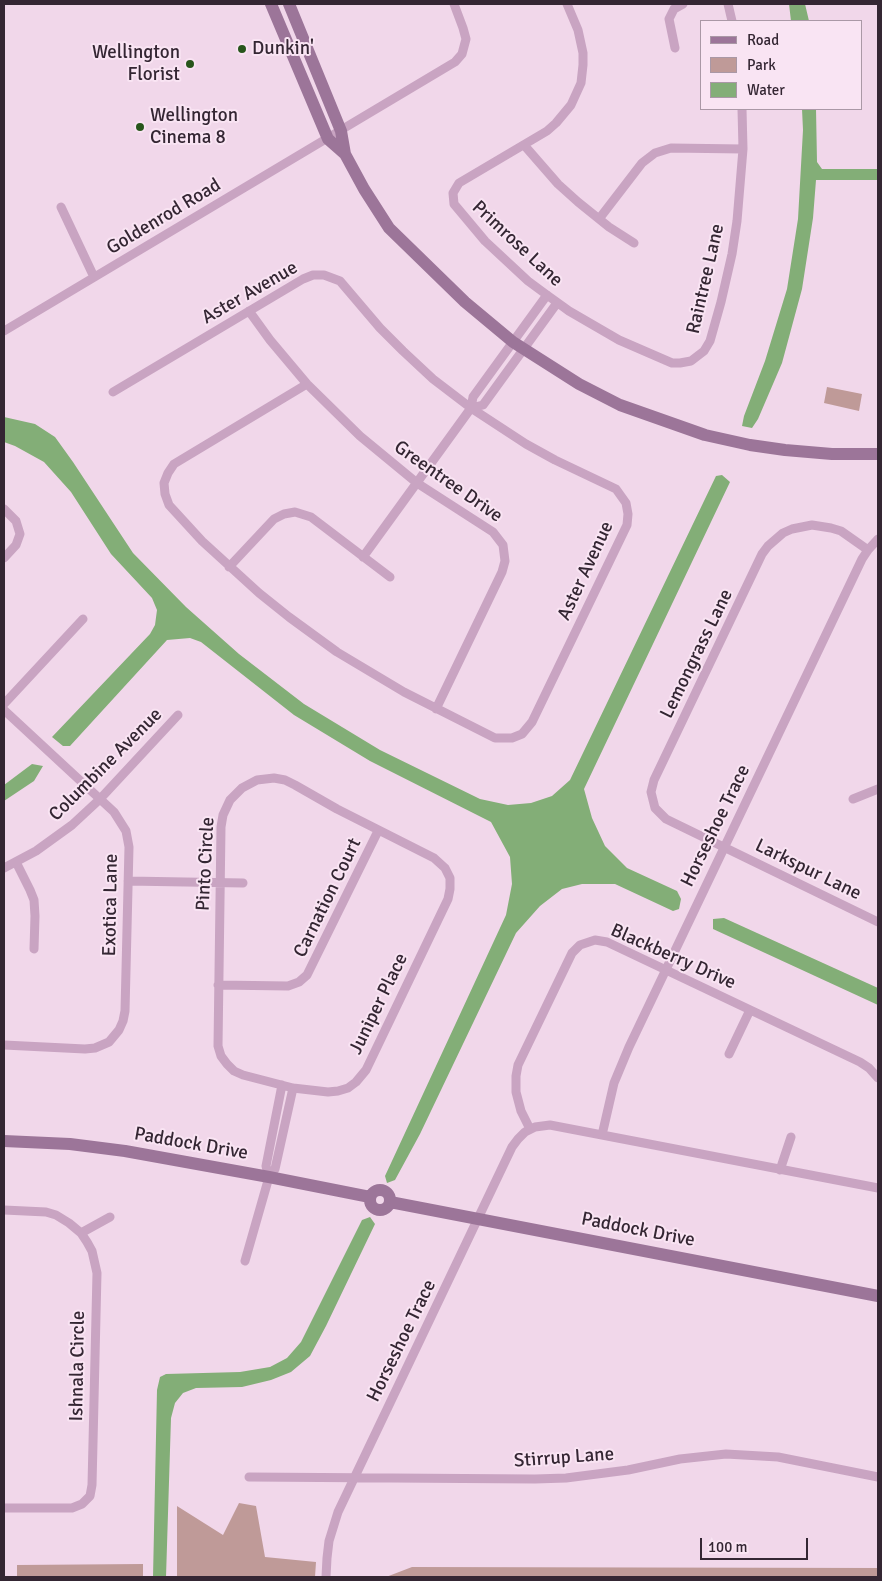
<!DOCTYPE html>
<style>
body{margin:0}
#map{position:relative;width:882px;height:1581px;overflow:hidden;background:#f1d7ea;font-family:Signika,sans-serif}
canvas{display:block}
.frame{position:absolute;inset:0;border:5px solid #342633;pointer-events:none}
.legend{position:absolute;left:700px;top:20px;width:162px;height:90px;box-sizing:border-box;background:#f9e4f3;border:1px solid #aa98a6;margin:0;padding:6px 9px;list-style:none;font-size:15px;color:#342633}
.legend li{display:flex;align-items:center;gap:10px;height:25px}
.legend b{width:25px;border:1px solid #aa98a6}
.scale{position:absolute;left:700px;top:1538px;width:108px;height:22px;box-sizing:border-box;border:2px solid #342633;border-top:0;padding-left:6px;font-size:15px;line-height:18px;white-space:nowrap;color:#342633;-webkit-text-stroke:4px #f9e4f3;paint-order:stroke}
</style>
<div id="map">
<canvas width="882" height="1581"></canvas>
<div class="frame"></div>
<ul class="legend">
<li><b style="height:6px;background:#9c7599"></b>Road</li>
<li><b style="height:14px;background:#bf9a98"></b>Park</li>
<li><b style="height:14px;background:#83ae77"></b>Water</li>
</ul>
<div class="scale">100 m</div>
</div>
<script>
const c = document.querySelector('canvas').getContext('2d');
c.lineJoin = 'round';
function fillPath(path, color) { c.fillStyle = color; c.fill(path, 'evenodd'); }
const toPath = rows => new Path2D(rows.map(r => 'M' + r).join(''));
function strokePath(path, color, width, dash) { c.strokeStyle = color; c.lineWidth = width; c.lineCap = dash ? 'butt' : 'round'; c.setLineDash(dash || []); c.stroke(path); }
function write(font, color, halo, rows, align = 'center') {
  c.font = font + ' Signika,sans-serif'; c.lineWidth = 4; c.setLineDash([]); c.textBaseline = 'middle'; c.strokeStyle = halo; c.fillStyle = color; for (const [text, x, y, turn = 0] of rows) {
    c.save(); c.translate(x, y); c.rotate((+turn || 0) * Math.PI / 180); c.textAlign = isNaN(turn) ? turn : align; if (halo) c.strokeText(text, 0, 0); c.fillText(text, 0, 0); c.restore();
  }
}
fillPath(toPath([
 [827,387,862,394,859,411,824,403],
 [239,1503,256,1506,265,1557,316,1562,315,1577,177,1577,177,1506,223,1535],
 [143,1564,143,1577,17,1577,17,1565],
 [412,1567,878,1568,878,1577,386,1577]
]), '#bf9a98');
fillPath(toPath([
 [789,4,805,4,809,21,791,21],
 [802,109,816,109,817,162,822,169,878,169,878,180,816,180,813,218,802,289,782,363,758,419,752,428,742,426,744,416,765,361,787,289,798,219,803,130],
 [4,417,35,424,55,437,73,462,133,553,186,607,239,654,304,704,380,750,480,799,508,805,531,803,552,796,570,780,716,476,722,475,730,482,584,789,592,818,605,846,627,868,677,891,681,899,679,909,673,911,615,884,582,884,562,889,540,906,516,933,420,1134,395,1180,387,1183,385,1176,506,915,512,884,510,857,491,822,370,761,294,715,201,642,190,638,167,640,70,746,63,746,52,737,150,634,155,625,157,610,152,598,111,554,71,492,44,462,15,446,4,442],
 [32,764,43,766,34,781,4,801,4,785],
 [724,918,878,988,878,1005,713,929,713,919],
 [370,1217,375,1224,326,1326,310,1356,291,1372,271,1380,242,1387,196,1388,183,1393,175,1403,171,1418,166,1577,153,1577,157,1390,160,1377,166,1374,240,1372,270,1367,287,1358,301,1342,362,1220]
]), '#83ae77');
strokePath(toPath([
 [567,4,578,30,583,53,583,65,581,83,571,105,556,123,547,131,459,183,453,193,454,204,485,241,528,281,547,295,569,311,619,340,672,363,680,363,691,361,704,351,710,341,721,302,732,254,737,221,743,149,742,109],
 [728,4,732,21],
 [675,48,669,19,674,9,683,4],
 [524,145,558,184,578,202,609,227,634,243],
 [61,207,94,277],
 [599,219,642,163,655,153,671,148,743,149],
 [547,295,473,397,471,408,483,405,557,303],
 [249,311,270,340,307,384,360,436,417,483,493,532,503,545,505,561,502,572,436,709],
 [4,331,455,62,462,54,466,39,463,28,454,4],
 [113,392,303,279,313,275,324,275,340,281,380,328,403,351,433,379,471,408,526,444,555,460,616,489,626,503,628,514,627,525,532,722,522,734,512,738,495,738,404,692,337,652,289,617,259,593,202,541,169,505,165,494,164,483,168,473,174,464,307,384],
 [4,509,16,521,20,534,16,545,4,558],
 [868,550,841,531,831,528,812,525,792,529,783,533,768,546,762,554,654,780,651,792,655,808,666,819,878,922],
 [363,557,471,408],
 [229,567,274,519,284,514,295,512,311,517,390,577],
 [4,704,83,619],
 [4,710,114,812,126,831,129,847,125,1011,123,1021,119,1030,109,1042,95,1048,85,1049,4,1045],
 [274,778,285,780,295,785,337,809,434,858,445,868,450,878,450,889,448,899,366,1070,356,1082,348,1088,338,1091,328,1092,293,1088,243,1075,234,1071,227,1064,221,1056,218,1046,221,827,223,815,230,800,242,788,257,780,274,778],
 [853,799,878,789],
 [16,862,30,890,34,900,35,916,34,949],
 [4,868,36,851,72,825,100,799,178,715],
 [128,881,243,883],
 [218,985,288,986,299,982,307,975,378,831],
 [729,1054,750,1010],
 [530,1129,521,1111,516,1092,516,1076,518,1065,572,953,580,945,595,940,607,942,860,1062,869,1068,878,1078],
 [602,1135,614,1083,629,1047,862,559,868,550,878,539],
 [780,1170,791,1137],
 [269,1177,266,1166,282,1085],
 [4,1210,46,1212,56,1215,69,1223,81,1233,87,1242,92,1251,97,1273,92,1485,90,1496,82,1504,72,1508,4,1508],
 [81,1233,110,1217],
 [245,1261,269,1177,275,1169,293,1088],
 [249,1477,535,1479,566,1478,628,1470,680,1459,726,1454,778,1457,878,1477],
 [326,1577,327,1558,329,1541,338,1512,512,1147,518,1139,525,1132,535,1127,550,1125,878,1188]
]), '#c9a4c2', 9);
strokePath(toPath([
 [271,4,328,139,345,154],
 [289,4,341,131,345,154,364,189,389,228,465,302,513,342,579,384,620,405,705,435,750,445,785,450,832,454,878,454],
 [4,1141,70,1144,125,1151,269,1177,370,1197],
 '370 1200a10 10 0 1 1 20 0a10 10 0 1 1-20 0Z',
 [390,1202,878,1296]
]), '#9c7599', 12);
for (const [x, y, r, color] of [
 [242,49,5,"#27551b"],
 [190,64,5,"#27551b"],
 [140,127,5,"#27551b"]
]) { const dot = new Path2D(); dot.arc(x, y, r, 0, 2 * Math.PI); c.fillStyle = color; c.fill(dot); strokePath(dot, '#f9e4f3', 2); }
write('19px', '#342633', '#f9e4f3', [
 ["Dunkin'",252,49],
 ["Wellington",180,53,"right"],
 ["Florist",180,75,"right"],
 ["Wellington",150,116],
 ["Cinema 8",150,138]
], 'left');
write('19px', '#342633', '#f9e4f3', [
 ["Goldenrod Road",164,217,-31],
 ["Primrose Lane",517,244,43],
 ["Raintree Lane",706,279,-77],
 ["Aster Avenue",250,293,-30],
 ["Greentree Drive",448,482,35],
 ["Aster Avenue",586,571,-65],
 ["Lemongrass Lane",697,654,-64],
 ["Columbine Avenue",106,765,-45],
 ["Horseshoe Trace",716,826,-64],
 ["Pinto Circle",206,864,-87],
 ["Larkspur Lane",808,870,26],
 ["Carnation Court",328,898,-64],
 ["Exotica Lane",111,905,-89],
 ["Blackberry Drive",673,957,24],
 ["Juniper Place",379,1004,-64],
 ["Paddock Drive",191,1144,10],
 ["Paddock Drive",638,1230,11],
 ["Horseshoe Trace",402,1341,-64],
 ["Ishnala Circle",78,1366,-89],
 ["Stirrup Lane",564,1458,-4]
]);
</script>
